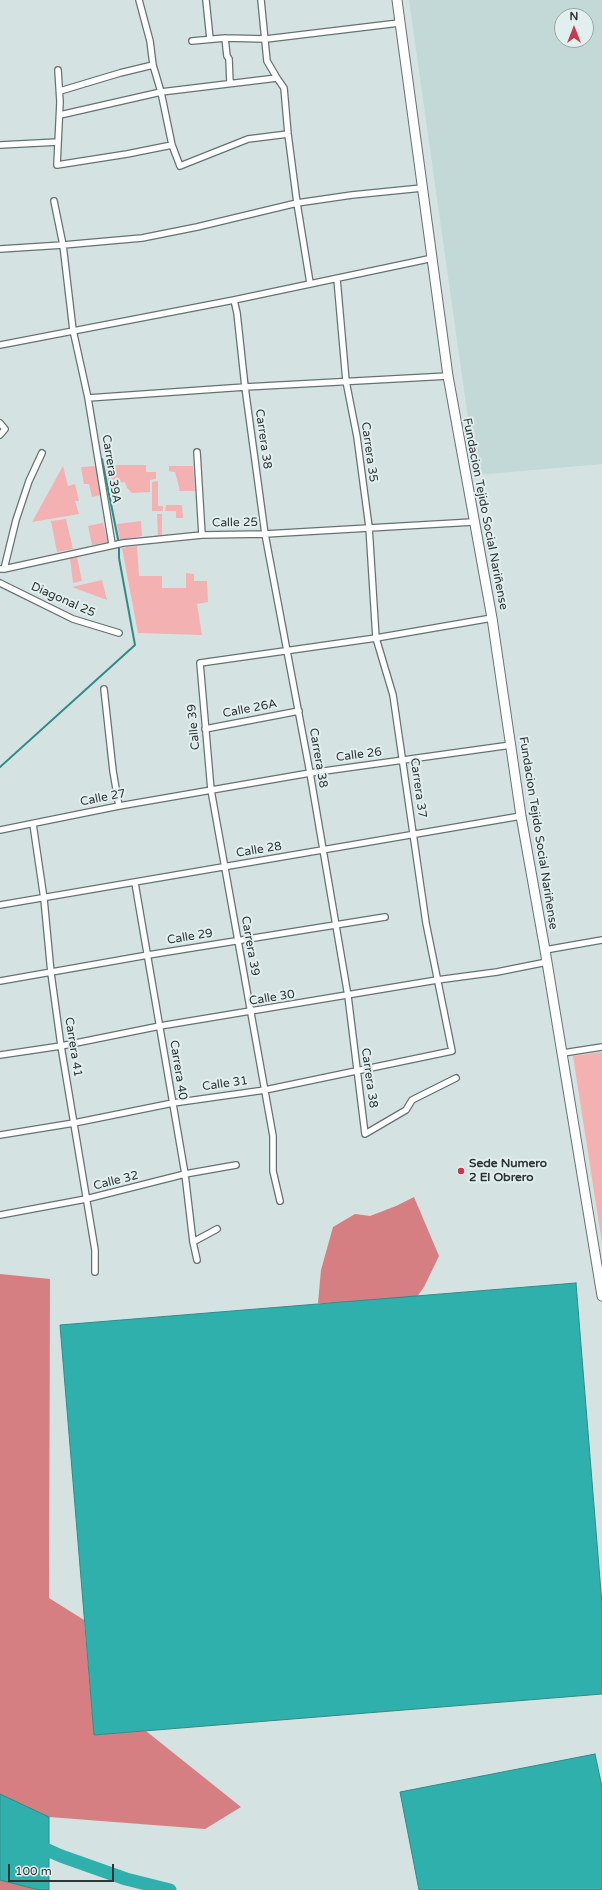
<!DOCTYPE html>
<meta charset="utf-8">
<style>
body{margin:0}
#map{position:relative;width:602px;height:1890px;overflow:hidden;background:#d4e2e1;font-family:"Varela Round",sans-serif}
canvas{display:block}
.north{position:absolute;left:554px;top:8px;width:40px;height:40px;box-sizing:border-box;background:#e1efee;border:1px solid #9aa5a4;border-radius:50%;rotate:0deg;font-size:11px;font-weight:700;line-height:16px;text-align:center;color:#2f3534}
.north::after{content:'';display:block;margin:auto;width:14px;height:18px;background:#c9384d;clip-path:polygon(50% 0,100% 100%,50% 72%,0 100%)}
.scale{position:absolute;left:8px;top:1864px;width:106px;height:18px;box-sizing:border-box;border:2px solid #2f3534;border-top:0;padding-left:5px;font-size:12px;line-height:14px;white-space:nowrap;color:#2f3534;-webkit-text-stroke:3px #e1efee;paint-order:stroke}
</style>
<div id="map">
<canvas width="602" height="1890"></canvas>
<div class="north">N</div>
<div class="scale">100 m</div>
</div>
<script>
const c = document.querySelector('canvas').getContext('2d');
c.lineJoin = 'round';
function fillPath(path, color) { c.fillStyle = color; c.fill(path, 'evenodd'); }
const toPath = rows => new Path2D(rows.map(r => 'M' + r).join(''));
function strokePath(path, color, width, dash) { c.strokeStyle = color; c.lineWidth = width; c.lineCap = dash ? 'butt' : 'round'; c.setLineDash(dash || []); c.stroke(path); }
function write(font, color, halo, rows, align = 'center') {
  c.font = font + ' "Varela Round",sans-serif'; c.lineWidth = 4; c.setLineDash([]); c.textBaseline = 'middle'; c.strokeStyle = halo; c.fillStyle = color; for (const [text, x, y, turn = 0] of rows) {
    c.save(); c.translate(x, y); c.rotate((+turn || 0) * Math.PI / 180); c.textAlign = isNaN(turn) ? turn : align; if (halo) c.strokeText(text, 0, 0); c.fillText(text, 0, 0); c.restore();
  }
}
fillPath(toPath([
 [409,0,602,0,602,464,476,475],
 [562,16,586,16,586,40,562,40]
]), '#c2d9d7');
fillPath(toPath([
 [105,465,146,465,146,472,156,472,156,479,150,480,150,492,132,493,127,488,125,482,109,484],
 [63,466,68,486,75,484,79,501,75,501,79,514,32,522],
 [97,466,101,495,92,497,89,484,84,484,81,467],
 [169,466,193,466,195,491,180,491,175,472,169,471],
 [158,481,158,506,163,506,163,511,152,511,152,482],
 [166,505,182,505,183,518,176,518,176,511,165,511],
 [157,514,162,514,162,536,158,536],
 [66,519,73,549,57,552,51,521],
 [141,521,142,536,120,540,117,524],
 [103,523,108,542,92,545,88,526],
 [137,546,139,576,162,576,162,588,186,588,186,573,194,574,194,581,207,581,208,602,197,604,202,635,138,633,122,548],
 [77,557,82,581,73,583,70,558],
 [102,580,107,600,72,587],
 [602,1052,602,1243,573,1056]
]), '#f4b1b2');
fillPath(toPath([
 [414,1197,439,1256,424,1287,413,1302,318,1303,321,1270,333,1227,355,1214,370,1216,396,1206],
 [0,1274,50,1279,49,1598,84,1620,94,1735,146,1731,241,1807,205,1829,49,1817,49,1890,0,1890]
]), '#d67f83');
const water = toPath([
 [576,1283,602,1605,602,1694,94,1735,60,1325,576,1283],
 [595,1754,602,1787,602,1890,419,1890,400,1792,595,1754],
 [0,1794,49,1817,49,1890,39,1890,0,1880,0,1794]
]);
fillPath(water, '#30b0ac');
strokePath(water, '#308b88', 1);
strokePath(toPath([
 [0,767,135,645,119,558,119,544,102,459]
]), '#308b88', 2);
strokePath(toPath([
 [34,1844,61,1856,126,1879,170,1890]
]), '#30b0ac', 13);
const street = toPath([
 [139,0,150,41,153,65,161,92,172,145,180,166,248,139,288,134],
 [206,0,210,39],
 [261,0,267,61,277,78],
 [225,38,227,56,229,59,230,83],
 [192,41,225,38,266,39,399,23],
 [58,70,60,102,57,165,127,154,172,145],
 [60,91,120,73,153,65],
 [60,115,161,92,277,78,284,88,288,134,297,203,310,283],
 [0,145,58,142],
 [54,201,63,245,73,330,88,398,112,544],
 [0,249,63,245,142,238,197,227,297,203,352,195,422,188],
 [234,300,237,313,245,387,265,534,310,773,348,996,365,1134,406,1110,412,1100,456,1078],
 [0,345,234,300,433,258],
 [88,398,245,387,448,376],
 [0,423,5,429,0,435],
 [197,452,202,535],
 [0,569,4,569,123,543,202,535,265,534,473,522],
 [4,569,16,520,29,481,42,453],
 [0,583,73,619,119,633],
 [104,689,113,771,119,806],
 [205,729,299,711],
 [33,824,44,899,51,973,61,1046,95,1250,95,1272],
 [0,830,119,806,310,773,511,745],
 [135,883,185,1174,193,1242,197,1260],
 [0,905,521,816],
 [545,950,602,940],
 [0,981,148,955,385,917],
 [563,1053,602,1047],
 [0,1055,61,1046,160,1026,437,980,497,972,547,962],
 [0,1135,74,1123,173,1103,265,1090,452,1051,426,923,393,695,376,638,369,527,357,437,346,381,337,279],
 [280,1201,273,1171,273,1136,211,790,200,663,376,638,492,618],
 [0,1215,86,1199,185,1174,236,1165],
 [193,1242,217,1229]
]);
const primary = toPath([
 [397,0,448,376,492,618,521,816,545,950,602,1296]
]);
strokePath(street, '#667271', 8);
strokePath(primary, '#667271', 11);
strokePath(street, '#fff', 5.5);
strokePath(primary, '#fff', 9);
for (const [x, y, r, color] of [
 [461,1171,4,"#c9384d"]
]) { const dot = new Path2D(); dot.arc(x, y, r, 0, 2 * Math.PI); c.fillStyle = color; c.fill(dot); strokePath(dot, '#e1efee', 1.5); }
write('12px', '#2f3534', '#e1efee', [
 ["Carrera 38",263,439,82],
 ["Carrera 35",369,452,82],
 ["Carrera 39A",111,469,81],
 ["Fundacion Tejido Social Nariñense",485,514,79],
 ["Calle 25",235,523,-1],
 ["Diagonal 25",63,600,24],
 ["Calle 26A",250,709,-11],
 ["Calle 39",194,727,-95],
 ["Calle 26",359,755,-7],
 ["Carrera 38",318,758,80],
 ["Carrera 37",418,788,82],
 ["Calle 27",103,798,-11],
 ["Fundacion Tejido Social Nariñense",538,833,81],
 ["Calle 28",259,850,-9],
 ["Calle 29",190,937,-9],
 ["Carrera 39",250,946,80],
 ["Calle 30",272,998,-9],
 ["Carrera 41",73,1047,81],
 ["Carrera 40",178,1070,81],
 ["Carrera 38",369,1078,82],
 ["Calle 31",225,1084,-8],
 ["Calle 32",116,1181,-14]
]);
write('bold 12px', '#2f3534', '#e1efee', [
 ["Sede Numero",469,1164],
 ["2 El Obrero",469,1178]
], 'left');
</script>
